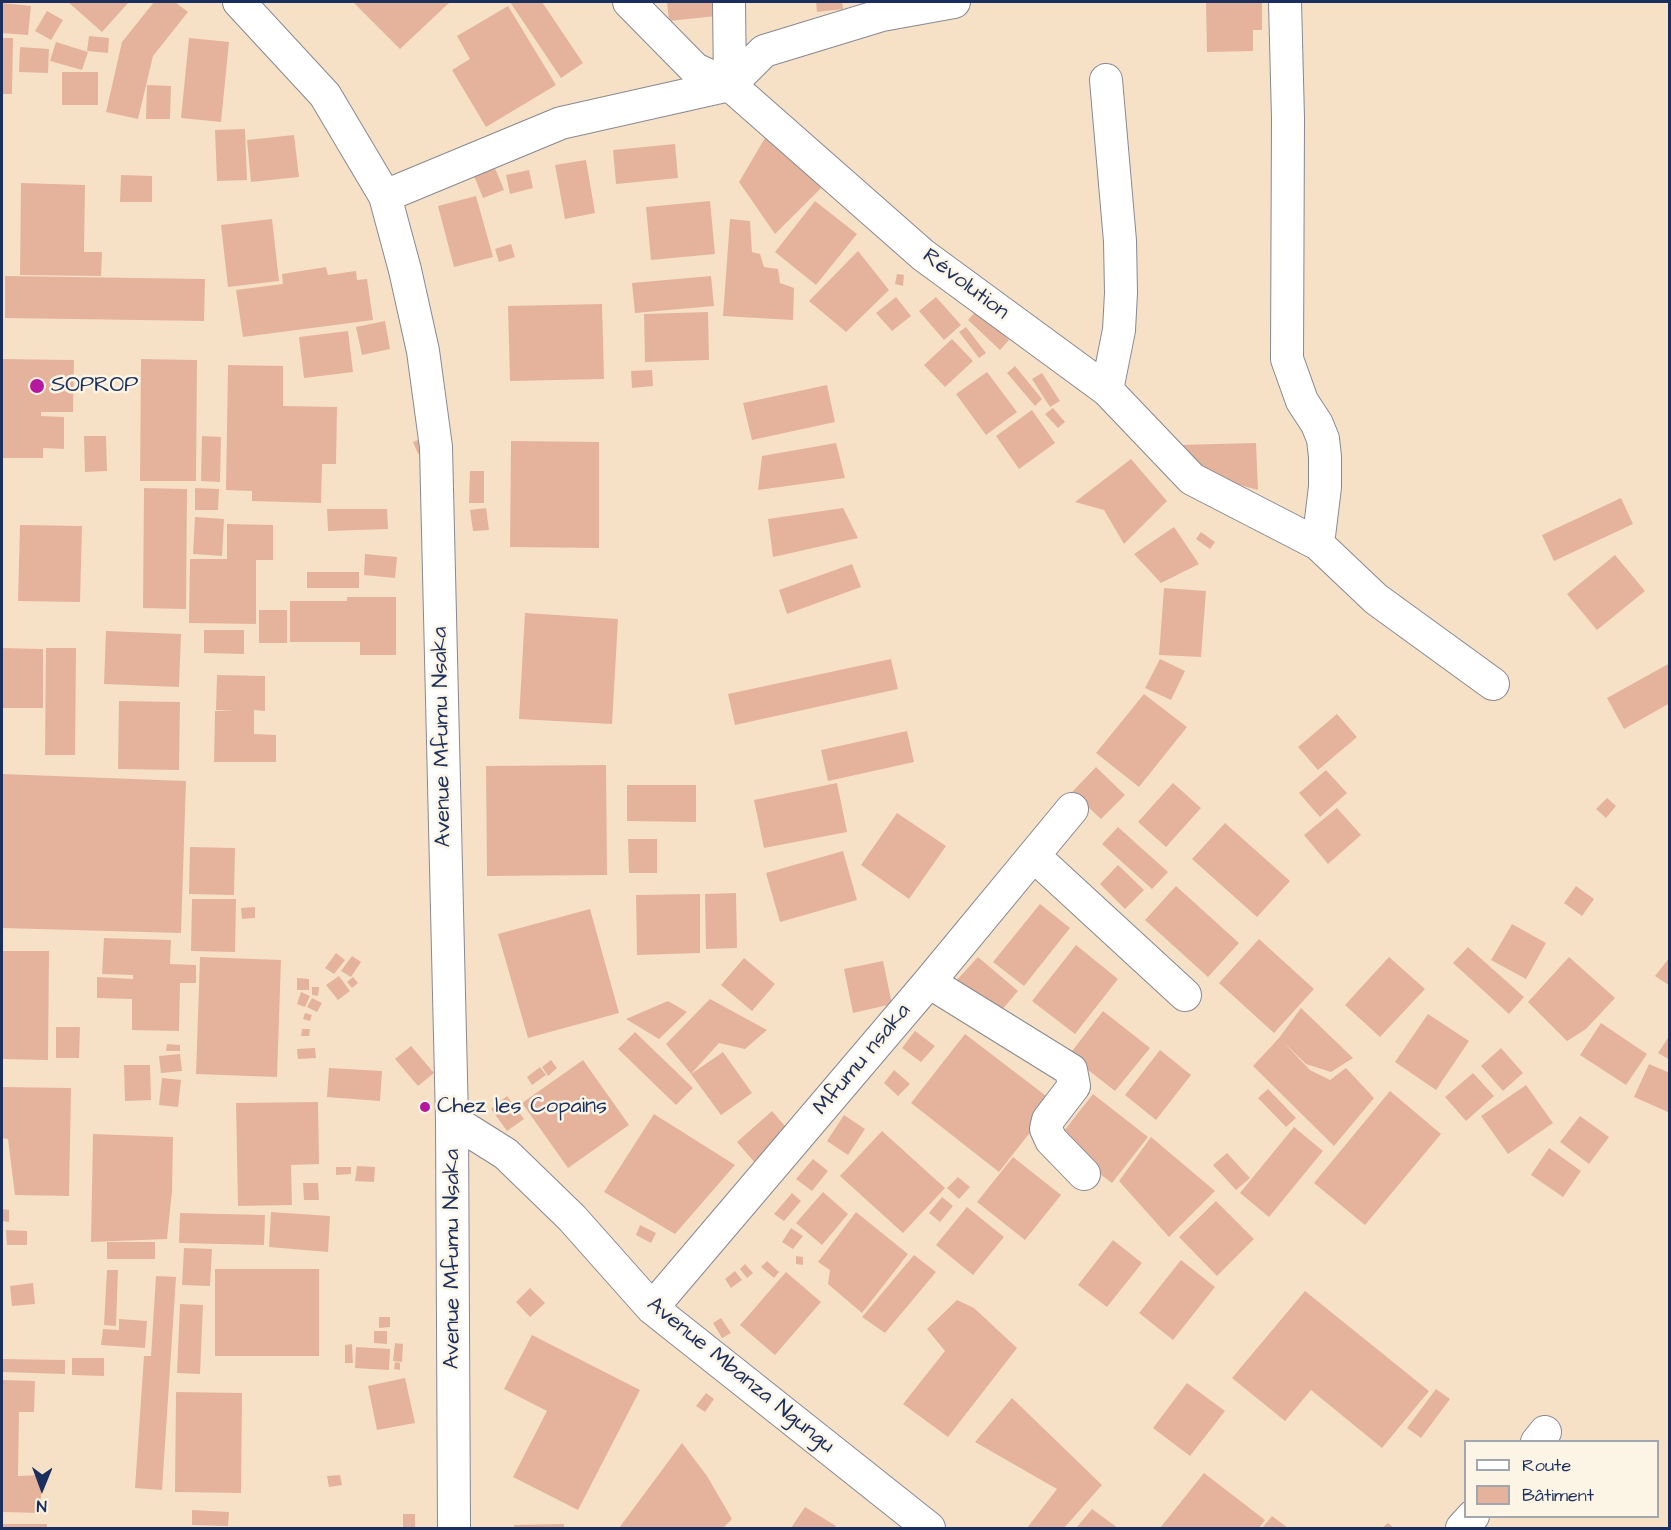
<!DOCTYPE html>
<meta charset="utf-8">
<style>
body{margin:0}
#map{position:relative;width:1671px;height:1530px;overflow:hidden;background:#f6e1c7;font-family:"Architects Daughter",sans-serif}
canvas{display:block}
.frame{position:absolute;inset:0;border:3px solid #1b2f5e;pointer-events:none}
.legend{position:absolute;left:1464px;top:1440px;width:195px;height:78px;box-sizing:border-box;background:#fcf5e5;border:2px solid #a2a6af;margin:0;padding:8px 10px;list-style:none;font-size:18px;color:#1b2f5e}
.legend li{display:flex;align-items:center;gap:12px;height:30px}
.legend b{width:30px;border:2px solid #a2a6af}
.north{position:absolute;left:12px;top:1458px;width:60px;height:60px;-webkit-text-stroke:4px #fcf5e5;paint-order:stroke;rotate:181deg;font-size:16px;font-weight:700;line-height:24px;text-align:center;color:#1b2f5e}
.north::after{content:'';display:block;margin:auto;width:21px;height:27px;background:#1b2f5e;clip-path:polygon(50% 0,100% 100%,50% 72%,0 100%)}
</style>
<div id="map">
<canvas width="1671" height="1530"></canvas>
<div class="frame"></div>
<ul class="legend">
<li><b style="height:8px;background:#fff"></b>Route</li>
<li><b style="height:16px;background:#e5b39c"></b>Bâtiment</li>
</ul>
<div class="north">N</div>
</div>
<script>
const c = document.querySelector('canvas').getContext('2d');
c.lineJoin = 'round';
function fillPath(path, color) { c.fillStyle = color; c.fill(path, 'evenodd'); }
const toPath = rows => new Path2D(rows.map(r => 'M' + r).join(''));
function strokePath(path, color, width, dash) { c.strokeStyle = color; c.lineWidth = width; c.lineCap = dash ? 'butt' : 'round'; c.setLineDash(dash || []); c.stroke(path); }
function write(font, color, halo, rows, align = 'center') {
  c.font = font + ' "Architects Daughter",sans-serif'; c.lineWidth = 5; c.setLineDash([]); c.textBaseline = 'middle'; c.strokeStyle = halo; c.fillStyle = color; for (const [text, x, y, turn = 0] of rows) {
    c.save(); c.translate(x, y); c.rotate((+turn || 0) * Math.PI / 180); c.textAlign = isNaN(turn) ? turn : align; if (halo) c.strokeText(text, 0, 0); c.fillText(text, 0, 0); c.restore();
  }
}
fillPath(toPath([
 [68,2,129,2,102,32],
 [154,2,175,2,188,12,153,56,138,119,106,112,122,42],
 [353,2,450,2,400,49],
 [510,2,542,2,583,63,561,78],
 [667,2,724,2,726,15,669,21],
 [816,2,842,2,843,9,817,12],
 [1206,2,1262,2,1262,30,1253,30,1253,51,1207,52],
 [2,3,31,6,28,35,2,33],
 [508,6,556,85,486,127,452,70,470,59,457,36],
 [47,11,63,20,51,40,35,31],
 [89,36,109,38,108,53,87,51],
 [2,38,13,38,12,94,2,94],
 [189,38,229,42,221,122,181,118],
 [56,42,88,52,82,70,50,61],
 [20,47,49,49,48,73,19,72],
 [62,72,98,72,98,105,62,105],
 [147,85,171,86,170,119,146,119],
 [245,129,247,180,217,181,215,130],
 [768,133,821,188,775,234,739,182],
 [294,135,299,177,251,182,247,140],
 [675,144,678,178,616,184,613,150],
 [586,160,595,213,565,219,555,165],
 [495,168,504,190,483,198,474,176],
 [529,170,533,188,510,194,506,175],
 [121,175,152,176,152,202,120,202],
 [21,183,85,185,84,252,102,252,101,276,20,275],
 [476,196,493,257,454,267,438,206],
 [710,201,715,254,651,260,646,207],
 [815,201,857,234,816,285,775,252],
 [272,219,279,281,228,287,221,225],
 [730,219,750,221,752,252,760,254,764,267,778,269,780,283,794,288,793,320,723,316],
 [511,244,515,257,499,262,495,249],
 [858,251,889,290,846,332,809,301],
 [326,267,328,275,356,271,357,280,367,279,373,320,243,337,236,290,283,284,282,274],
 [897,274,904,275,903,286,895,284],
 [5,276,205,279,204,321,5,318],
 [711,276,714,306,635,313,632,283],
 [896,297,911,316,892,331,876,313],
 [936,297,961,325,944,340,919,311],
 [602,304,604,379,510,381,508,306],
 [977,310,1009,340,1000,350,968,320],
 [708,312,709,360,645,362,644,314],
 [385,321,390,349,362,355,356,327],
 [966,327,986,353,979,358,959,332],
 [348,331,353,372,304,378,299,337],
 [952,339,973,361,945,387,924,365],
 [2,359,74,360,73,412,41,412,41,416,64,417,64,449,43,448,43,458,2,458],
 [141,359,197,360,196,481,140,481],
 [228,365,283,366,283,406,337,407,336,464,322,464,321,503,252,501,252,491,226,490],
 [1015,366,1042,399,1035,406,1007,373],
 [652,370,653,386,632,388,631,371],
 [987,372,1017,412,986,435,956,394],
 [1042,373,1060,401,1050,407,1032,379],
 [827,385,835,422,752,440,743,403],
 [1053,408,1065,422,1058,428,1045,414],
 [1032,410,1055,443,1019,469,996,436],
 [84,436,106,436,107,471,85,472],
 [202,436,221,437,220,482,201,481],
 [425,437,430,449,418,454,413,442],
 [511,441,599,442,599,548,510,547],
 [836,443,845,478,758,490,762,456],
 [1256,443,1258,490,1193,472,1178,445],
 [1131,459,1167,501,1124,544,1104,510,1075,502],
 [470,471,484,471,484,503,469,503],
 [144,488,187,489,186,609,143,608],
 [195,488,219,489,218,510,195,510],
 [1621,498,1633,524,1554,561,1542,535],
 [486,508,489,530,473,531,470,510],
 [843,508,858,538,773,557,768,519],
 [327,509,387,509,388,529,328,531],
 [195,517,224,519,222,556,193,554],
 [227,524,273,525,273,560,256,560,256,624,189,623,190,559,227,559],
 [20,525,82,526,80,602,18,601],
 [1174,527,1199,564,1161,583,1134,554],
 [1201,532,1215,542,1210,549,1196,539],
 [365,554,397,557,395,578,364,575],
 [1615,555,1645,591,1597,630,1567,594],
 [852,564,861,587,787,614,779,590],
 [307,572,359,572,359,588,307,588],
 [1164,588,1206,591,1201,657,1159,655],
 [347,597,396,597,396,655,360,655,360,642,290,642,290,601,347,601],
 [259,610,287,610,287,643,259,643],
 [525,613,618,619,612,724,519,719],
 [204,630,244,630,244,654,204,653],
 [106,631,181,634,179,687,104,684],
 [2,648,43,649,43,708,2,708],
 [46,648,76,648,75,755,45,755],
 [891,659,898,689,735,725,728,694],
 [1160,659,1185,671,1171,700,1145,688],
 [1670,663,1670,703,1624,729,1607,698],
 [217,675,265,676,265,711,254,710,254,734,276,735,276,762,214,762,215,711,235,711,216,710],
 [1144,694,1187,727,1139,787,1096,753],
 [119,701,180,702,179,770,118,769],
 [1337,714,1357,737,1318,770,1298,747],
 [907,731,914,762,828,781,821,750],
 [606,765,607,875,487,876,486,766],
 [1096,767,1125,795,1101,819,1072,792],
 [1326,770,1347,793,1320,817,1299,793],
 [2,774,186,781,181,933,2,928],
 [837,783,847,832,764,848,754,800],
 [1173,783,1201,808,1166,847,1138,822],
 [627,785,696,785,696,822,627,821],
 [1607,798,1616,806,1606,818,1596,809],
 [1337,808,1361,835,1328,864,1304,835],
 [897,813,946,846,909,899,861,865],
 [1225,823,1290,881,1257,917,1192,859],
 [1118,827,1168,872,1152,889,1102,844],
 [628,839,657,839,657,873,629,873],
 [190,847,235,848,234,895,189,894],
 [843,851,857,900,780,922,766,873],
 [1118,865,1144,890,1125,909,1100,884],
 [1176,886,1239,943,1208,977,1145,920],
 [1576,886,1594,899,1582,916,1564,903],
 [736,893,737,948,706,949,705,894],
 [700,894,700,953,637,955,636,895],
 [192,899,236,899,235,952,191,951],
 [1040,904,1070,928,1024,986,993,962],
 [255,907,255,918,242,919,241,908],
 [590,909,619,1013,528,1038,498,934],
 [1512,924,1546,943,1526,979,1491,960],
 [104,938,171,940,170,964,196,965,196,983,180,983,179,1031,132,1030,132,999,97,998,97,977,133,979,133,975,102,974],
 [1259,939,1314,989,1274,1033,1219,983],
 [1076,945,1118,979,1075,1034,1032,1001],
 [1468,947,1524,997,1509,1014,1453,963],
 [2,951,49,951,48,1060,2,1059],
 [336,953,345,960,334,974,325,968],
 [352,956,361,962,351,977,341,971],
 [200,957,281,960,277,1077,196,1074],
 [978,957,1018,991,996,1017,955,982],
 [1389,957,1425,989,1380,1037,1345,1005],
 [1569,957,1615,998,1586,1029,1567,1041,1528,1002],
 [1670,957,1670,986,1655,976],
 [744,958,775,984,752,1011,721,985],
 [883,961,892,1004,853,1013,844,969],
 [339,976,350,991,338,1000,326,985],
 [353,977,358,983,352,988,347,982],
 [297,978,309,979,309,990,297,990],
 [312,987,319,987,318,996,312,995],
 [301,992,310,996,305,1007,297,1004],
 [312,998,322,1003,317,1012,307,1007],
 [710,999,767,1030,745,1049,719,1043,691,1074,723,1052,752,1093,721,1115,691,1074,666,1044],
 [668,1001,687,1012,659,1039,626,1019],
 [1301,1008,1353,1058,1331,1072,1306,1064,1283,1042,1310,1070,1330,1080,1346,1068,1374,1098,1334,1146,1253,1066,1279,1038],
 [1103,1011,1150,1048,1115,1091,1069,1055],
 [305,1013,312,1015,310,1021,303,1019],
 [1428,1014,1469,1041,1436,1090,1395,1062],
 [1601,1023,1647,1054,1626,1085,1580,1055],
 [56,1027,80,1027,79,1058,56,1058],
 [302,1029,310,1029,309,1036,301,1036],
 [915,1031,935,1046,921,1062,902,1048],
 [635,1032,693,1088,676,1105,618,1049],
 [965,1034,1054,1102,999,1172,911,1103],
 [1670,1035,1670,1060,1658,1053],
 [167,1044,180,1045,180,1051,166,1051],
 [411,1046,434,1073,418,1086,395,1059],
 [315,1048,316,1058,298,1059,297,1049],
 [1501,1048,1523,1073,1503,1091,1481,1066],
 [1160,1050,1191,1075,1156,1120,1125,1095],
 [180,1054,182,1071,161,1073,159,1056],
 [551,1060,557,1068,548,1076,542,1067],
 [583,1060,629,1125,568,1168,522,1103],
 [1649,1064,1670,1073,1668,1112,1634,1097],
 [124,1065,150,1065,151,1100,125,1101],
 [540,1067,546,1075,532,1085,527,1077],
 [329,1068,382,1071,380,1101,327,1097],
 [894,1070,910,1084,898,1096,884,1083],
 [1473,1073,1494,1096,1466,1121,1445,1097],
 [162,1078,181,1080,178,1107,159,1105],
 [1526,1085,1553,1123,1508,1154,1481,1116],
 [2,1087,71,1088,69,1196,15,1195,8,1139,2,1138],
 [1268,1089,1296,1118,1286,1127,1258,1098],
 [1390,1091,1441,1134,1365,1225,1314,1183],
 [1093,1094,1148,1137,1112,1183,1056,1141],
 [507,1096,524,1119,507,1131,491,1109],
 [318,1102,319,1164,291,1165,292,1205,238,1206,236,1103],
 [772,1111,791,1133,756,1164,737,1142],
 [654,1114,735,1165,675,1234,604,1192],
 [844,1115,865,1129,848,1155,827,1141],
 [1580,1116,1609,1137,1589,1164,1560,1142],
 [1294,1127,1323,1151,1269,1217,1240,1193],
 [882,1131,945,1188,903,1233,840,1176],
 [93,1134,173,1137,172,1191,167,1239,91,1242],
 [1151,1137,1215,1191,1169,1237,1119,1181],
 [1549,1148,1581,1171,1563,1197,1531,1175],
 [1227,1153,1250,1178,1236,1190,1213,1165],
 [1013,1157,1061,1195,1025,1240,977,1202],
 [813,1159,828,1171,812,1191,796,1179],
 [357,1166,375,1167,374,1182,355,1181],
 [336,1167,351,1167,351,1174,336,1175],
 [958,1177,970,1187,959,1199,947,1188],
 [303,1183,318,1183,319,1200,304,1200],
 [823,1192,848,1214,822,1245,796,1223],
 [792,1193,801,1201,784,1221,774,1214],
 [942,1197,953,1206,940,1222,929,1213],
 [1216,1201,1254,1239,1217,1276,1179,1237],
 [967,1207,1004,1237,973,1275,936,1245],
 [2,1209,9,1210,9,1222,2,1221],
 [271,1212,330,1216,328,1252,269,1247],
 [856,1212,908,1254,862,1313,828,1284,830,1270,818,1262],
 [180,1213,265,1215,264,1245,179,1243],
 [640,1225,656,1233,651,1243,636,1235],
 [791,1228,803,1236,793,1249,782,1242],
 [6,1230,27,1231,27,1245,7,1245],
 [1113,1240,1142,1263,1107,1307,1078,1285],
 [107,1242,155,1242,155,1259,107,1259],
 [184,1248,212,1249,210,1286,182,1285],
 [914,1255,936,1272,885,1333,862,1317],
 [796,1256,803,1257,803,1265,796,1264],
 [1181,1260,1215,1287,1173,1340,1139,1313],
 [767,1261,779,1272,774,1278,761,1267],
 [745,1264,753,1273,747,1278,740,1269],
 [215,1269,319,1269,319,1356,215,1356],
 [107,1270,118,1270,116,1326,104,1325],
 [735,1271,742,1280,731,1288,725,1279],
 [786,1272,821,1302,775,1355,740,1325],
 [156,1276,176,1277,162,1490,135,1488,144,1356,151,1356],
 [33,1283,35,1304,12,1306,10,1286],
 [530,1288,545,1303,530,1317,516,1302],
 [1305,1291,1429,1391,1382,1448,1311,1390,1285,1421,1232,1378],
 [957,1300,974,1308,1017,1348,948,1437,903,1404,945,1351,927,1329],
 [180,1304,203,1305,200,1374,177,1373],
 [379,1317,390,1317,390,1327,379,1328],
 [721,1318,731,1333,722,1338,713,1323],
 [119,1319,147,1321,145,1348,101,1345,103,1329,119,1330],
 [374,1331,387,1331,387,1344,374,1343],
 [532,1335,640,1390,578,1510,513,1477,547,1411,504,1389],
 [395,1343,403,1344,402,1362,393,1361],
 [352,1344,353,1363,345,1363,345,1345],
 [356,1347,390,1349,389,1370,355,1368],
 [72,1358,104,1358,104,1376,72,1375],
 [2,1359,65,1360,65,1374,2,1372],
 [395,1362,400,1363,400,1370,394,1369],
 [405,1378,415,1423,377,1430,368,1386],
 [2,1380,35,1381,34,1412,19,1412,18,1476,41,1475,41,1513,2,1512],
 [1187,1383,1225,1411,1190,1456,1153,1428],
 [1436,1389,1450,1399,1421,1438,1407,1428],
 [176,1392,242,1393,241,1493,175,1492],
 [706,1393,714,1399,705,1412,696,1406],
 [1012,1398,1102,1485,1064,1528,1027,1528,1057,1489,975,1442],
 [682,1443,707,1476,732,1519,723,1528,619,1528],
 [1204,1473,1265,1520,1259,1528,1160,1528],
 [340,1475,342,1485,329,1487,327,1476],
 [805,1507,836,1526,835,1528,791,1528],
 [1092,1509,1118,1528,1076,1528],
 [192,1510,229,1512,228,1526,192,1525],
 [403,1514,415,1514,415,1528,403,1528],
 [1272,1516,1288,1528,1262,1528],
 [1388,1523,1394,1528,1382,1528],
 [2,1524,47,1524,47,1528,2,1528],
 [564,1524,564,1528,514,1528,514,1525]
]), '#e5b39c');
const minor = toPath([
 [239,2,325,95,385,196,405,270,423,351,436,447,452,1120,454,1528],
 [629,2,695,69,730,85,923,255,1107,390,1192,479,1318,544,1376,599,1493,684],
 [729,2,730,85],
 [1285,2,1288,118,1287,359,1302,401,1317,424,1323,439,1325,457,1325,487,1318,544],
 [1106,80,1120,241,1121,293,1119,330,1107,390],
 [385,196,561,123,730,85,764,51,882,15,954,2],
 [1034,856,1185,995],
 [929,982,1071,1070,1074,1086,1048,1120,1046,1129,1051,1140,1084,1174],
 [452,1120,506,1154,572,1218,652,1308,929,1528],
 [652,1308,929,982,1072,809],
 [1537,1442,1545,1432],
 [1462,1528,1473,1516]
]);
strokePath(minor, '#888892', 34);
strokePath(minor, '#fff', 32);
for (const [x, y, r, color] of [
 [37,386,8,"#b5179e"],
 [425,1107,6,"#b5179e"]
]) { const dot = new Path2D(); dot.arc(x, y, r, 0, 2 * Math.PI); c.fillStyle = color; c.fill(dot); strokePath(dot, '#fcf5e5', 2); }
write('22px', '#1b2f5e', '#fcf5e5', [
 ["Révolution",965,285,37],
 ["Avenue Mfumu Nsaka",443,737,-91],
 ["Mfumu nsaka",863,1060,-50],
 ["Avenue Mfumu Nsaka",453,1259,-90],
 ["Avenue Mbanza Ngungu",740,1376,39]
]);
write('22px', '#1b2f5e', '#fcf5e5', [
 ["SOPROP",51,386],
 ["Chez les Copains",437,1107]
], 'left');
</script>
